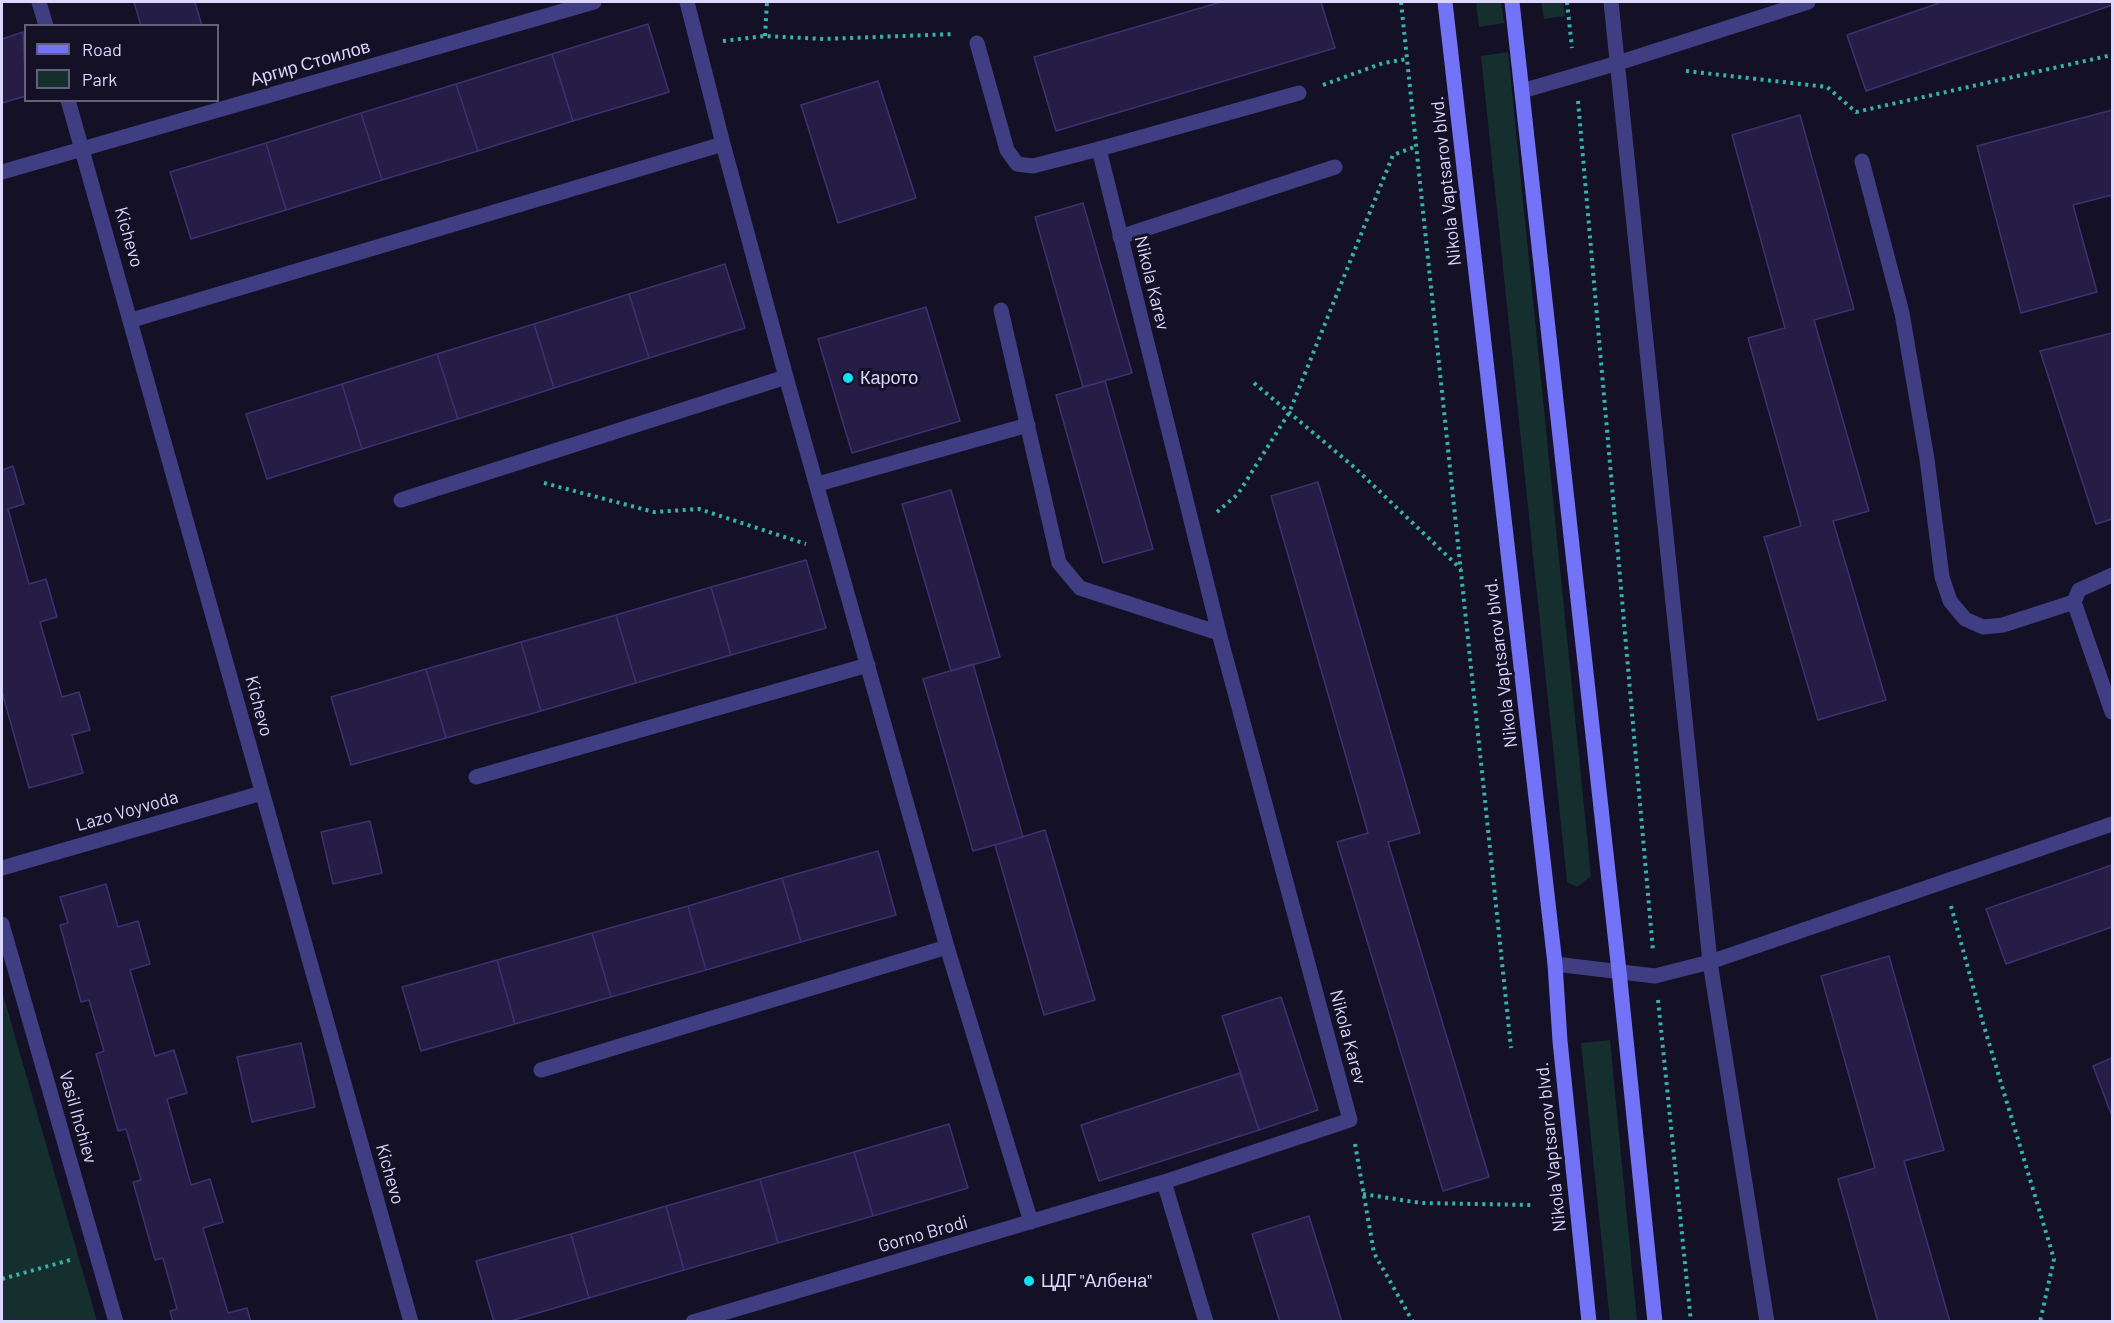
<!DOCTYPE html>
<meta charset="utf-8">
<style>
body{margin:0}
#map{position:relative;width:2114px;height:1323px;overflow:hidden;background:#141026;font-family:Barlow,sans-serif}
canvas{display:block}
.frame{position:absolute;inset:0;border:3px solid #dbd7fd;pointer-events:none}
.legend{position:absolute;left:24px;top:24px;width:195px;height:78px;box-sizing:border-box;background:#141026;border:2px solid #64607c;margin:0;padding:8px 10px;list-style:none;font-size:18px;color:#dbd7fd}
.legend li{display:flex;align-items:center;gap:12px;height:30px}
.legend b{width:30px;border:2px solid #64607c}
</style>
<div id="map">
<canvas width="2114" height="1323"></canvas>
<div class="frame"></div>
<ul class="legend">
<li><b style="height:8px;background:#7373f8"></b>Road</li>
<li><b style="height:16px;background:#142f2e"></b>Park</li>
</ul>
</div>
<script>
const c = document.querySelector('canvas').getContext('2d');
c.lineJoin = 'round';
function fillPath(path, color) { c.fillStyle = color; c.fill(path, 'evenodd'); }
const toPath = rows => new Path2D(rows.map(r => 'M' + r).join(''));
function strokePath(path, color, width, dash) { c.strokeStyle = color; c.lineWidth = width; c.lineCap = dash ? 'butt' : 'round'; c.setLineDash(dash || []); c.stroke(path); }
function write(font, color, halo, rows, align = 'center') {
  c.font = font + ' Barlow,sans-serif'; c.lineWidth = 6; c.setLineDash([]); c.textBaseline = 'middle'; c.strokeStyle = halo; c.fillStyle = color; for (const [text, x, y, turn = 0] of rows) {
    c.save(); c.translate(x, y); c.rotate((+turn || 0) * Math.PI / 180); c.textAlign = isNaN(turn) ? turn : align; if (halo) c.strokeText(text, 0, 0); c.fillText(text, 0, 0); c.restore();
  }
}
fillPath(toPath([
 [1476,2,1501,2,1504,23,1479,27],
 [1541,2,1563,2,1565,16,1544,19],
 [1508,52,1591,876,1577,887,1567,882,1481,56],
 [2,991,97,1321,2,1321],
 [1610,1040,1637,1321,1610,1321,1581,1043]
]), '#142f2e');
const building = toPath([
 [134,2,195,2,202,26,141,26,134,2],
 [1221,2,1321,2,1335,48,1056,131,1034,57,1221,2],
 [1942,2,2112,2,2112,5,1866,91,1847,35,1942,2],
 [648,24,669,92,573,121,552,54,648,24],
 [23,32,26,96,2,103,2,39,23,32],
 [552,54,573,121,478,151,456,84,552,54],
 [878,81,916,198,838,223,801,105,878,81],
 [456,84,478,151,382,180,361,113,456,84],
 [2112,110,2112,195,2073,205,2097,292,2021,313,1977,146,2112,110],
 [361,113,382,180,286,210,266,143,361,113],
 [1800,115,1854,309,1814,320,1869,511,1833,521,1886,700,1818,720,1764,537,1801,526,1748,338,1785,328,1732,135,1800,115],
 [266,143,286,210,191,239,170,172,266,143],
 [1083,203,1132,373,1083,387,1035,217,1083,203],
 [725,264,745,328,649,358,629,294,725,264],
 [629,294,649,358,554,388,534,324,629,294],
 [926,307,960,421,852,453,818,339,926,307],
 [534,324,554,388,458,419,437,354,534,324],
 [2112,333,2112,519,2096,524,2040,351,2112,333],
 [437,354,458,419,362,449,342,384,437,354],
 [1105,381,1153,549,1103,563,1056,395,1105,381],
 [342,384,362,449,267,479,246,414,342,384],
 [13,466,24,504,8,509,29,584,46,579,57,617,40,622,62,697,79,692,90,730,72,735,83,773,29,788,2,692,2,470,13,466],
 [1318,482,1420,833,1388,842,1489,1177,1443,1191,1337,842,1368,833,1271,496,1318,482],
 [951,490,1000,657,951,671,902,504,951,490],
 [806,560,826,628,731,655,711,587,806,560],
 [711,587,731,655,636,683,616,615,711,587],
 [616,615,636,683,541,711,521,642,616,615],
 [521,642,541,711,446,738,426,669,521,642],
 [973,664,1023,837,973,851,923,679,973,664],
 [426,669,446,738,351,765,331,697,426,669],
 [370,821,382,873,333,884,321,832,370,821],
 [1045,830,1095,1000,1044,1015,995,845,1045,830],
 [878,851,896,915,801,942,782,878,878,851],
 [2112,865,2112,927,2006,964,1986,909,2112,865],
 [782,878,801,942,706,970,688,906,782,878],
 [106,884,118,927,138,921,150,964,130,970,155,1056,174,1050,187,1093,167,1099,191,1185,210,1179,223,1222,203,1228,228,1313,247,1308,251,1322,173,1322,170,1311,177,1309,163,1258,155,1260,133,1182,141,1180,126,1129,118,1131,96,1054,104,1051,89,1000,81,1002,60,925,68,923,60,897,106,884],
 [688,906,706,970,611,997,592,933,688,906],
 [592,933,611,997,515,1024,497,960,592,933],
 [1889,956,1944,1150,1904,1161,1950,1322,1878,1322,1838,1179,1875,1168,1821,976,1889,956],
 [497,960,515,1024,421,1051,402,987,497,960],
 [1281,997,1318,1110,1259,1130,1222,1016,1281,997],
 [301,1043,315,1107,252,1122,237,1057,301,1043],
 [2112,1058,2112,1116,2093,1066,2112,1058],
 [1240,1073,1259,1130,1099,1181,1081,1125,1240,1073],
 [949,1124,968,1188,873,1216,854,1152,949,1124],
 [854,1152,873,1216,778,1243,760,1179,854,1152],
 [760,1179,778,1243,684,1270,666,1206,760,1179],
 [666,1206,684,1270,589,1298,571,1234,666,1206],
 [1309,1216,1342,1322,1280,1322,1252,1234,1309,1216],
 [571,1234,589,1298,507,1322,494,1322,476,1261,571,1234]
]);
fillPath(building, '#251d46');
strokePath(building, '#3c3171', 1.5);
strokePath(toPath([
 [1401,2,1511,1048],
 [1567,2,1572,48],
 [765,36,767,2],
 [723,41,765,36,824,39,955,34],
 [1686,71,1827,87,1856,112,2112,55],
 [1323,85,1383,63,1408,59],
 [1578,101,1653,951],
 [1254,383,1354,467,1461,569],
 [544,483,654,512,699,509,806,544],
 [1217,512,1238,494,1289,413,1393,155,1417,146],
 [1951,906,1983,1023,2054,1259,2040,1322],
 [1658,1000,1691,1322],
 [1355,1144,1374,1253,1413,1322],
 [1363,1194,1421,1203,1532,1205],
 [2,1279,70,1260]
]), '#36b2a8', 4, [3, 4.5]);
strokePath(toPath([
 [1611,2,1710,962],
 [1522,91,1618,63,1808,2],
 [1099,149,1299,93],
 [1862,161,1902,313,1927,459,1942,577,1950,601,1965,619,1983,627,2003,625,2074,602],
 [1120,237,1335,167],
 [132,320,723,144,687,2],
 [401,500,786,377,723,144],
 [2112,575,2079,590,2074,602,2112,712],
 [476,777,868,665],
 [541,1070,947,947]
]), '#3f3e82', 15);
strokePath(toPath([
 [39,2,46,26],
 [68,100,411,1322],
 [2,172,594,2],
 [1001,310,1059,563,1080,588,1219,633],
 [786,377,947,947,1031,1222],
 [818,484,1028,425],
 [2,868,262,793],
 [2,924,116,1322],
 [1710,962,1767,1322],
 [1555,964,1655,976,1710,962,2112,824],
 [1164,1182,1206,1322],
 [693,1322,1164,1182,1350,1120,1219,633,1099,149,1033,166,1017,164,1007,150,977,43]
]), '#3f3e82', 15);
strokePath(toPath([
 [1445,2,1555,964,1560,1041,1589,1322],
 [1512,2,1619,971,1655,1322]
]), '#7373f8', 15);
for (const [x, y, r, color] of [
 [848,378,6,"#0de2f3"],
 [1029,1281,6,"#0de2f3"]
]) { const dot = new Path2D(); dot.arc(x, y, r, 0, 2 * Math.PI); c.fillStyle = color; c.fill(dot); strokePath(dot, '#141026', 2); }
write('18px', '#dbd7fd', '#141026', [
 ["Аргир Стоилов",310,63,-16],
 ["Nikola Vaptsarov blvd.",1446,181,-96],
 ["Kichevo",129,237,74],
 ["Nikola Karev",1152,283,76],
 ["Nikola Vaptsarov blvd.",1501,663,-97],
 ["Kichevo",259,706,75],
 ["Lazo Voyvoda",127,811,-16],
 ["Nikola Karev",1348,1037,75],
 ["Vasil Ihchiev",78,1117,74],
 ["Nikola Vaptsarov blvd.",1551,1147,-96],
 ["Kichevo",390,1174,74],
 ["Gorno Brodi",923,1234,-16]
]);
write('18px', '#dbd7fd', '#141026', [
 ["Карото",860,378],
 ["ЦДГ \"Албена\"",1041,1281]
], 'left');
</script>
